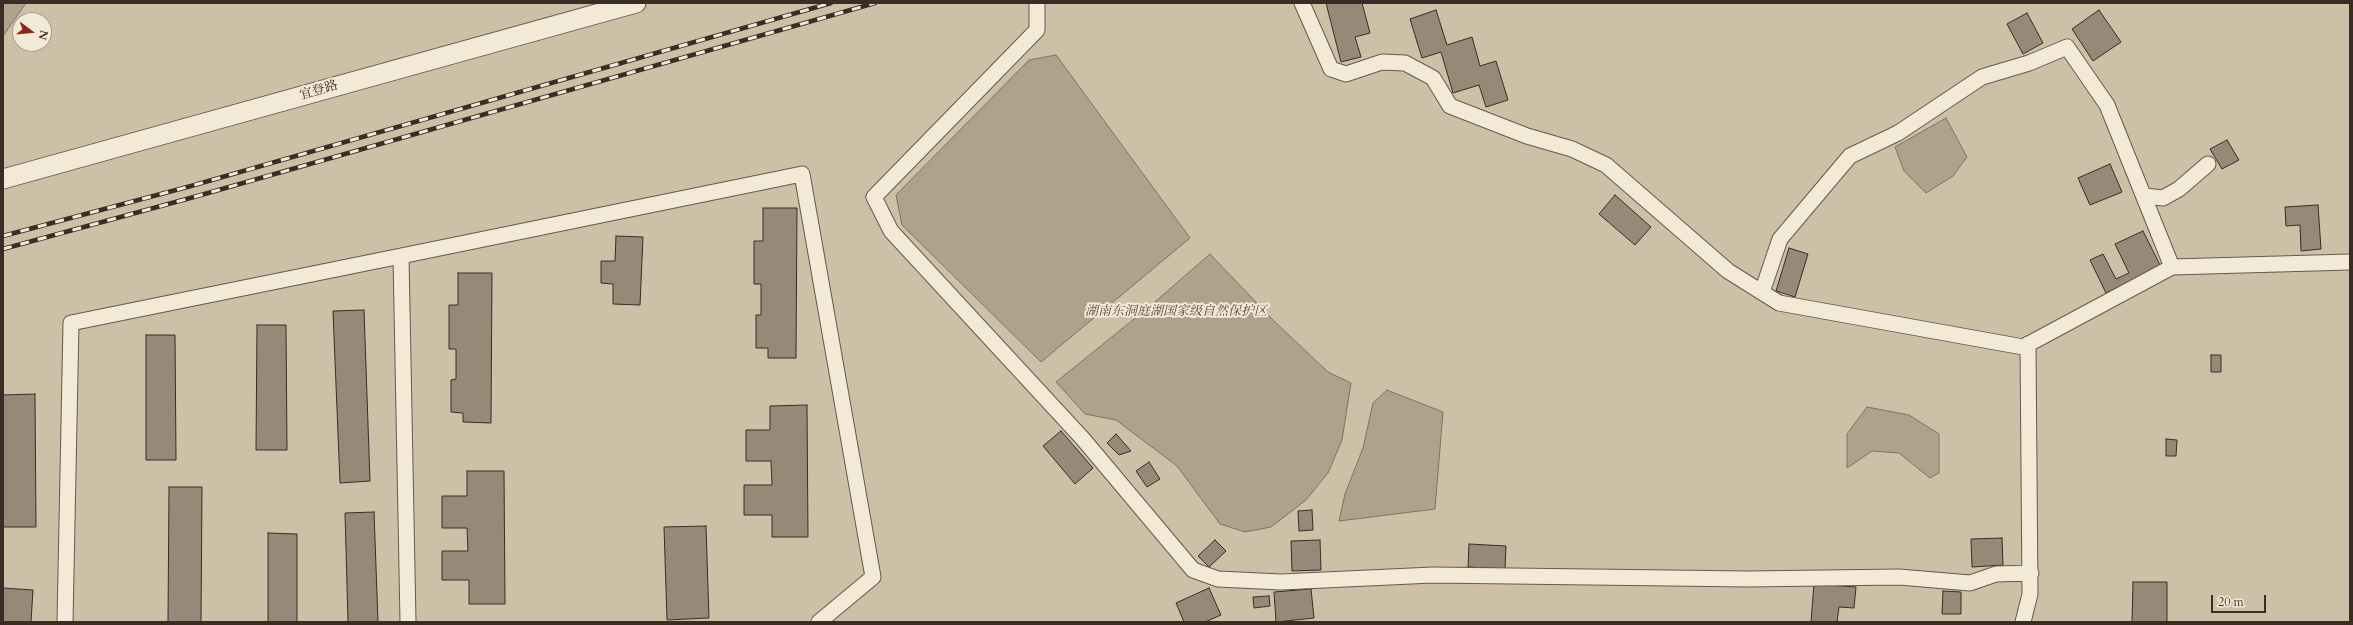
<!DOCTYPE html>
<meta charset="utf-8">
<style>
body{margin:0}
#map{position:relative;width:2353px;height:625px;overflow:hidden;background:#ecddc2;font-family:Cardo,serif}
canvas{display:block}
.frame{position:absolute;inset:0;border:4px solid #3c2c26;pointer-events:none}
.north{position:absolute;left:12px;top:12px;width:40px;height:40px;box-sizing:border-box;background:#f3e9d7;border:1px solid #aa9d90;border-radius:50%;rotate:106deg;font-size:11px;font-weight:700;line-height:16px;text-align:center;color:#3c2c26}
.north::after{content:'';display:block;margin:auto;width:14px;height:18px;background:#8f2418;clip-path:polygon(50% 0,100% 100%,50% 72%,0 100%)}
.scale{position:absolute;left:2211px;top:595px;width:55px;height:18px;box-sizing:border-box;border:2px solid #3c2c26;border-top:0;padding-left:5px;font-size:12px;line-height:14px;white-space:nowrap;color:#3c2c26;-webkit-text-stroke:3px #f3e9d7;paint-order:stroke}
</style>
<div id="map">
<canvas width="2353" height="625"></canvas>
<div class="frame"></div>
<div class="north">N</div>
<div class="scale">20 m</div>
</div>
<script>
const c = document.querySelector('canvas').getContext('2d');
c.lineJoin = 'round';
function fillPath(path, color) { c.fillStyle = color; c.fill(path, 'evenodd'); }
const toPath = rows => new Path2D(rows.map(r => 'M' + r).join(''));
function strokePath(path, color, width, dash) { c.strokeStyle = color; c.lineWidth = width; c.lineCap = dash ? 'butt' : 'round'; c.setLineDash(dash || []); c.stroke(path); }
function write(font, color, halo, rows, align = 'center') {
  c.font = font + ' Cardo,"Noto Serif SC",serif'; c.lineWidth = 4; c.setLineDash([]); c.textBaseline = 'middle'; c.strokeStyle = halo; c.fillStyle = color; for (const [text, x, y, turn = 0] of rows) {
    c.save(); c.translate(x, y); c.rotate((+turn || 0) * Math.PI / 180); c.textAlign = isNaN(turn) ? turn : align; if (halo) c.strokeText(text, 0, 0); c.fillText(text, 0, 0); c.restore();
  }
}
fillPath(toPath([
 [3,3,2350,3,2350,622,3,622],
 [20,20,44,20,44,44,20,44]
]), '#cebfa7');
const water = toPath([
 [3,3,26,3,3,36,3,3],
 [1056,55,1190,238,1041,362,902,225,896,195,1029,60,1056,55],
 [1946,118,1967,157,1953,176,1926,193,1904,171,1895,147,1946,118],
 [1210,254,1273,320,1328,372,1351,383,1342,440,1328,473,1306,500,1271,527,1245,532,1220,524,1177,466,1116,420,1085,414,1056,382,1149,307,1210,254],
 [1387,390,1443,412,1435,509,1339,521,1345,494,1363,448,1373,403,1387,390],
 [1867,407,1909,415,1939,434,1939,473,1930,478,1899,453,1872,451,1847,468,1847,434,1867,407]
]);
fillPath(water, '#b0a18d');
strokePath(water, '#827264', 1);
const building = toPath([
 [1326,3,1362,3,1370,33,1355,37,1361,57,1341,62,1326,3],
 [1436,10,1447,45,1472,37,1480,66,1496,61,1508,100,1486,107,1479,85,1453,93,1441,52,1422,58,1410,19,1436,10],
 [2099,10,2121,42,2093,61,2072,29,2099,10],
 [2027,13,2043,43,2023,54,2007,24,2027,13],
 [2227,140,2239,160,2222,169,2210,149,2227,140],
 [2110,164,2122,192,2090,205,2078,178,2110,164],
 [1615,195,1651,227,1635,245,1599,214,1615,195],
 [2318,205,2321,249,2301,251,2300,225,2286,226,2285,207,2318,205],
 [763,208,797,208,796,358,768,358,768,348,756,348,756,315,761,315,761,284,754,284,754,241,763,241,763,208],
 [2143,231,2161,267,2106,293,2090,260,2103,254,2116,279,2129,273,2115,244,2143,231],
 [616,236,643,237,640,305,613,304,613,284,601,283,601,261,615,261,616,236],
 [1789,248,1808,254,1795,297,1776,291,1789,248],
 [458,273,492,273,491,423,463,422,463,413,451,412,451,380,456,379,456,349,449,349,449,305,458,305,458,273],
 [364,310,370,481,340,483,333,311,364,310],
 [257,325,286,325,287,450,256,450,257,325],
 [146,335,175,335,176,460,146,460,146,335],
 [2211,355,2221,355,2221,372,2211,372,2211,355],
 [35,394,36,527,3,527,3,395,35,394],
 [807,405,808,537,772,537,772,515,744,515,744,485,772,485,771,461,746,461,746,430,770,430,770,406,807,405],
 [1061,431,1093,468,1075,484,1043,446,1061,431],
 [1116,434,1131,451,1119,455,1107,443,1116,434],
 [2166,439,2177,440,2176,456,2166,456,2166,439],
 [1149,462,1160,479,1147,487,1136,471,1149,462],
 [467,471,504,471,505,604,469,604,469,580,442,580,442,551,468,551,467,528,442,528,442,496,467,496,467,471],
 [169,487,202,487,201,622,168,622,169,487],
 [1312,510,1313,530,1299,531,1298,511,1312,510],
 [374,512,378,622,348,622,345,513,374,512],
 [706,526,709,618,667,620,664,527,706,526],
 [268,533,297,534,297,622,268,622,268,533],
 [2002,538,2003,565,1972,567,1971,539,2002,538],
 [1215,540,1226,551,1209,567,1198,556,1215,540],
 [1320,540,1321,570,1292,571,1291,541,1320,540],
 [1469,544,1506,546,1505,569,1468,567,1469,544],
 [2133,582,2167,582,2167,622,2132,622,2133,582],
 [1814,584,1856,587,1854,608,1839,607,1837,622,1811,622,1814,584],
 [3,588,33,590,31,622,3,622,3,588],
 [1209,588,1221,615,1205,622,1184,622,1176,603,1209,588],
 [1311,589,1314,618,1276,622,1274,592,1311,589],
 [1943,591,1961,592,1961,614,1942,614,1943,591],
 [1269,596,1270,606,1254,608,1253,597,1269,596]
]);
fillPath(building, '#988877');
strokePath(building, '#3c2c26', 1);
const minor = toPath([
 [1037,3,1037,30,874,197,891,231,1083,439,1193,570,1218,579,1281,582,1433,575,1748,579,1899,577,1970,583,1996,574,2031,573],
 [1302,3,1331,69,1346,74,1382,62,1405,63,1433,78,1450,106,1527,136,1572,149,1606,165,1728,271,1779,303,2023,347,2172,267,2350,262],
 [2144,196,2163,198,2179,189,2208,164],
 [401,256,802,174,873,577,819,622],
 [1762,292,1780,239,1850,156,1898,133,1982,77,2029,63,2067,47,2107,105,2172,267],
 [65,622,71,323,401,256,408,622],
 [2023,622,2030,594,2028,344]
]);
const tertiary = toPath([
 [3,179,636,3]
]);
strokePath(minor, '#68584d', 17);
strokePath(tertiary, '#68584d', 21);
strokePath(minor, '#f3e9d7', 15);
strokePath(tertiary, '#f3e9d7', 19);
const rail = toPath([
 [3,236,191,186,831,3],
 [3,249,194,197,875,3]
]);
strokePath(rail, '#3c2c26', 4.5);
strokePath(rail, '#f3e9d7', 3, [9]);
write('13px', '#3c2c26', '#f3e9d7', [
 ["宜登路",319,91,-16]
]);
write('italic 13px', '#594940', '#f3e9d7', [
 ["湖南东洞庭湖国家级自然保护区",1176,312]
]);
</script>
